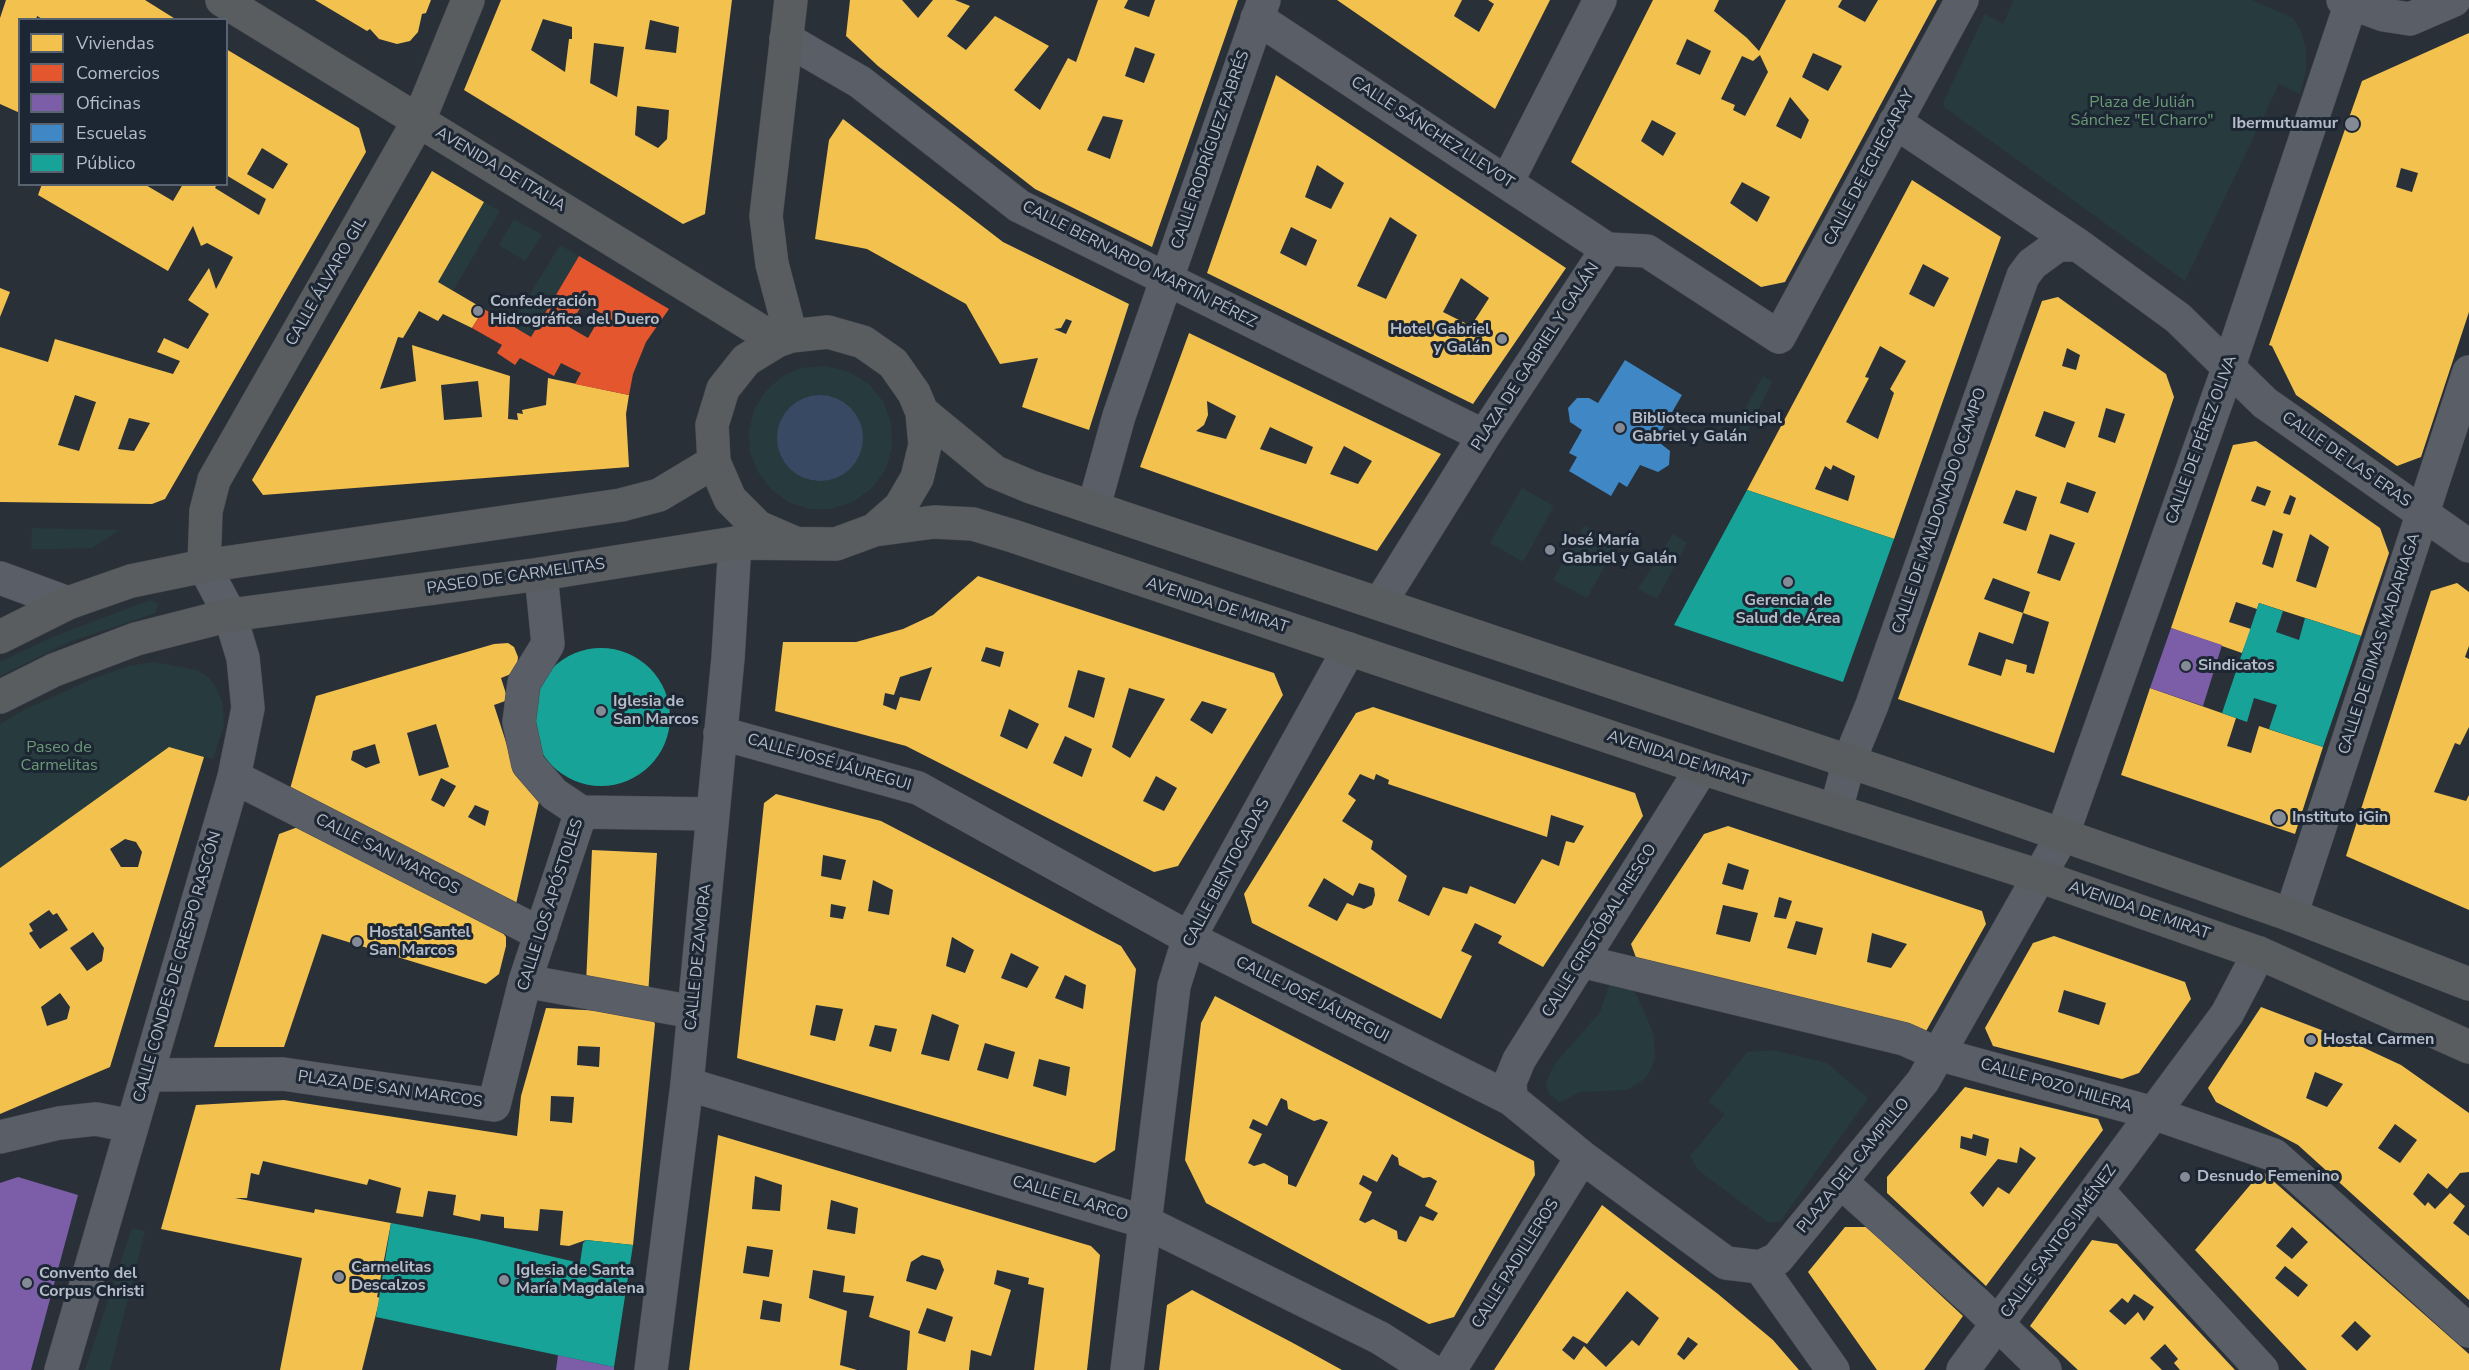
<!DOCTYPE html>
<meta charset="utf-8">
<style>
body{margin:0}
#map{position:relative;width:2469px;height:1370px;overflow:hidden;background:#2a3038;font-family:"Nunito Sans",sans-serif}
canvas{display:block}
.legend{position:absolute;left:18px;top:18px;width:210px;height:168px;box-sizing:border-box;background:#1d2633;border:2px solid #59626f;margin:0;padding:8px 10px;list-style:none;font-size:18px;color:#b4bcc9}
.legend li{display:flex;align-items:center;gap:12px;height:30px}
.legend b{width:30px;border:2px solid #59626f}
</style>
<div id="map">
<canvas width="2469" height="1370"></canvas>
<ul class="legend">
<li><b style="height:16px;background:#f2c14e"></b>Viviendas</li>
<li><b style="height:16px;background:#e4572e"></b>Comercios</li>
<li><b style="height:16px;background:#7b5ea7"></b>Oficinas</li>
<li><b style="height:16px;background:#3f88c5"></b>Escuelas</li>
<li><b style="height:16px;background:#17a398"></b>Público</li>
</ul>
</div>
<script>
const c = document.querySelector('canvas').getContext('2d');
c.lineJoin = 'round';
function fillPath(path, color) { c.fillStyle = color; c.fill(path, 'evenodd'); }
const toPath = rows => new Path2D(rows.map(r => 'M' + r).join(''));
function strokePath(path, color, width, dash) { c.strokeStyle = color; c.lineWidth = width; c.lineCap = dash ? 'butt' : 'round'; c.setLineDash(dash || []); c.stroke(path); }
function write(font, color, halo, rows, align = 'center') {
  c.font = font + ' "Nunito Sans",sans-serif'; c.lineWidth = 6; c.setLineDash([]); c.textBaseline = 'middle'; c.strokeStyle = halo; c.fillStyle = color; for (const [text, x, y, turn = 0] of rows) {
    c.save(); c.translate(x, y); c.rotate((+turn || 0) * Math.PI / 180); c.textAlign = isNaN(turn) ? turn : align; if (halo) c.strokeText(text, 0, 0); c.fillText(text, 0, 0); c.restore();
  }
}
fillPath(toPath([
 [2014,0,2252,0,2293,18,2301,31,2306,49,2306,71,2300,94,2279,84,2185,281,1944,107,1944,101,1985,14,2003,24],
 [484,202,500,211,453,291,438,282],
 [514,219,542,235,525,261,499,245],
 [560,245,579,256,531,337,511,325],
 [824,366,847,371,868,383,883,401,891,423,892,447,886,469,872,488,853,502,830,509,809,509,788,502,771,489,758,472,750,453,749,431,754,410,765,392,781,377,801,368],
 [819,395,833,397,846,403,856,413,815,481,801,477,789,468,805,398],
 [1763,376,1772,382,1744,438,1732,432],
 [1522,488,1554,506,1523,562,1490,543],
 [1584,525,1617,544,1587,598,1553,580],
 [32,528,120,530,92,548,56,549,31,549],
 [1673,534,1687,543,1657,599,1638,589],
 [150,600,158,603,156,613,69,642,0,676,0,662,10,657,55,636],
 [154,662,197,670,209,678,215,686,222,701,224,725,213,759,169,747,0,868,0,724,24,710,90,680,128,666],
 [1610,983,1629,986,1637,996,1654,1035,1655,1058,1651,1069,1645,1079,1627,1090,1580,1092,1560,1102,1549,1094,1546,1083,1554,1065,1600,1012],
 [1773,1050,1827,1063,1868,1098,1781,1221,1769,1223,1698,1170,1690,1156,1725,1114,1708,1102,1747,1052],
 [132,1228,145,1231,110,1370,85,1370]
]), '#273a3e');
fillPath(toPath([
 '777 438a43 43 0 1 1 86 0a43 43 0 1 1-86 0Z'
]), '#384963');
fillPath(toPath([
 [6,0,145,0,177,20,44,20,37,16,36,20,20,20,20,113,0,104,0,18],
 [315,0,431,0,426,13,422,14,418,32,410,41,397,44,379,39,370,29,367,31],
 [501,0,732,0,705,214,683,224,464,90],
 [543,19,572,27,572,39,569,39,565,72,531,50],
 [650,20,679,27,676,53,645,49],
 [594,43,624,47,617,97,590,83],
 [637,106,669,110,667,139,658,148,635,135],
 [850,0,902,0,918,18,933,0,955,0,970,6,947,36,966,50,995,16,1049,46,1014,90,1040,110,1068,58,1076,62,1098,0,1128,0,1124,8,1149,17,1155,0,1238,0,1152,247,1035,189,878,66,846,36],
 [1135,47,1155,54,1144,83,1125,76],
 [1103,116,1123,120,1110,159,1087,150],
 [1337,0,1462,0,1454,16,1479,32,1494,4,1488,0,1550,0,1495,109],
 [1653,0,1719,0,1714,11,1747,38,1759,51,1786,0,1842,0,1838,7,1865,22,1878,0,1937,0,1785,282,1761,287,1571,162],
 [1687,39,1711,51,1700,75,1676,64],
 [1813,53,1842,66,1828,91,1802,77],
 [1760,55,1768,72,1745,116,1733,110,1735,105,1721,99,1742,56,1753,61],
 [1790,97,1809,120,1801,139,1776,126],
 [1652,120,1676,133,1663,156,1641,141],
 [1742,182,1770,197,1757,222,1730,203],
 [2469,33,2469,312,2421,457,2397,466,2296,395,2272,346,2269,345,2362,81],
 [2401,168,2418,173,2412,192,2396,187],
 [226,49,359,128,366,152,165,499,152,504,0,502,0,347,48,362,55,339,173,374,180,361,157,352,164,338,188,349,209,314,188,300,209,268,216,289,233,257,207,243,201,246,193,226,168,271,38,195,42,184,144,184,173,201,183,184,217,184,215,188,259,215,266,199,226,175],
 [262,148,288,164,273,189,247,174],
 [75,395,96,402,79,451,58,445],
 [129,418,150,423,134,451,118,449],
 [1276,75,1566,268,1473,404,1207,273],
 [1317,165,1344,183,1331,209,1305,197],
 [1390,217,1417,235,1386,299,1357,286],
 [1291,227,1317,240,1306,266,1280,253],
 [1461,278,1489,298,1471,326,1443,312],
 [843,119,1003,242,1129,304,1089,430,1022,407,1038,358,1000,364,966,304,867,249,815,239,829,140],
 [1066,319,1072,321,1066,334,1054,329,1061,328],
 [432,171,484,202,438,282,484,309,472,328,443,314,438,321,419,311,403,338,398,337,380,389,416,381,412,345,510,376,508,419,518,420,517,413,523,414,522,410,546,405,548,378,629,395,626,414,629,467,263,495,252,480],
 [478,381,482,417,444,420,441,385],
 [1912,180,2001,237,1894,539,1747,490],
 [1923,264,1949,278,1934,307,1909,294],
 [1880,346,1906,361,1890,389,1894,393,1878,439,1846,422,1869,378,1865,377],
 [1833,465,1855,476,1848,501,1815,489,1825,466,1831,470],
 [0,288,10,292,0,317],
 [2058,297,2166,374,2174,397,2054,753,1898,699,2042,301],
 [2067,348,2080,355,2076,370,2062,366],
 [2106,408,2125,414,2115,443,2098,437],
 [2044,411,2075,422,2065,448,2035,436],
 [2067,482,2096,492,2088,513,2060,503],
 [2016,490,2037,497,2026,531,2003,523],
 [2050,534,2075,543,2060,581,2037,573],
 [1993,578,2030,592,2023,613,1984,599],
 [2023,613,2049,622,2034,674,2026,672,2027,665,2006,659,2001,676,1968,665,1979,632,2013,644],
 [1189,333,1441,454,1377,551,1140,467],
 [1207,401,1236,416,1226,439,1196,431,1204,425,1208,415],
 [1270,427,1313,447,1306,464,1260,449],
 [1344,446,1372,461,1358,484,1330,474],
 [2256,441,2380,528,2389,553,2361,636,2259,603,2257,609,2236,602,2229,622,2251,629,2242,653,2171,628,2233,445],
 [2257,486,2271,491,2265,506,2251,501],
 [2290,495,2296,498,2290,515,2283,513],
 [2273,530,2283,534,2273,568,2262,564],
 [2310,534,2329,547,2316,588,2296,581],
 [978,576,1274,673,1283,695,1178,866,1154,872,906,746,775,711,783,642,856,642,903,629,933,615],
 [986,647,1004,652,1000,667,981,661],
 [932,667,920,701,900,697,896,710,883,705,885,693,894,695,900,677],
 [1078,670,1105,678,1094,718,1068,707],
 [1129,688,1165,699,1130,758,1112,747],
 [1202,701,1227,709,1212,734,1190,720],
 [1009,709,1039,724,1027,749,1000,736],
 [1065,736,1092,749,1082,777,1053,763],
 [1156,776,1177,788,1164,811,1143,801],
 [2457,583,2469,592,2469,646,2465,657,2469,659,2469,727,2460,745,2455,743,2434,792,2466,801,2469,795,2469,910,2346,856,2431,591],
 [508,643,514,647,518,657,517,666,511,674,501,678,508,700,494,705,514,767,540,797,516,904,290,789,316,696,494,644],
 [436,724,449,767,419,776,407,733],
 [375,744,380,763,366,768,351,760,353,751],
 [441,778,456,786,444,807,431,800],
 [475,805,489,811,485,826,468,817],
 [2150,688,2236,718,2227,746,2251,753,2259,726,2323,747,2295,834,2121,775],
 [1373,707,1635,793,1643,816,1543,967,1498,943,1502,936,1475,923,1461,951,1472,956,1441,1019,1252,923,1244,894,1356,713],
 [1360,774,1374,780,1376,774,1389,780,1388,784,1547,837,1551,815,1584,826,1574,843,1566,841,1559,866,1542,859,1515,904,1470,886,1467,894,1443,887,1429,916,1398,901,1407,876,1371,849,1373,841,1342,821,1356,800,1348,794],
 [1324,878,1353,896,1359,883,1374,888,1375,895,1372,905,1364,909,1347,903,1337,921,1308,906],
 [169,747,204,757,110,1067,0,1114,0,868],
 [125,839,136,842,142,852,138,867,121,867,110,849],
 [49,910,53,915,57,913,68,930,40,949,29,933,33,931,29,924],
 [93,932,104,948,102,961,87,971,70,948],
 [60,993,70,1007,67,1019,47,1026,41,1007],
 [776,794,881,821,1121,946,1136,969,1115,1150,1095,1163,737,1058,764,803],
 [823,855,846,860,841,880,821,876],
 [873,880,893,890,889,915,868,911],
 [831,904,846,907,843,919,830,917],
 [952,937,974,950,965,973,946,966],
 [1011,953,1039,967,1027,988,1001,978],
 [1065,975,1086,985,1083,1009,1055,998],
 [816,1005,843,1009,835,1041,810,1035],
 [932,1014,959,1025,949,1061,921,1054],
 [875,1025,897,1029,891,1052,869,1046],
 [985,1043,1015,1052,1008,1079,977,1070],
 [1039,1059,1070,1067,1066,1096,1033,1086],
 [1728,826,1982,911,1986,924,1925,1033,1638,963,1631,944,1704,834],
 [1728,863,1749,870,1743,890,1722,884],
 [1779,897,1792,901,1786,919,1774,917],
 [1723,905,1758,913,1750,942,1716,934],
 [1796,921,1823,928,1816,955,1787,948],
 [1872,933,1907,944,1891,968,1867,962],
 [298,827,500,929,506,937,506,946,499,974,486,984,322,934,284,1047,214,1047,279,834],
 [592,850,657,853,648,996,586,984],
 [2054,936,2185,982,2191,999,2139,1073,2122,1079,1993,1046,1985,1028,2033,943],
 [2064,990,2106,1003,2099,1025,2058,1012],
 [1215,996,1534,1161,1535,1175,1454,1317,1429,1324,1206,1203,1185,1160,1201,1023],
 [1281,1098,1287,1101,1288,1109,1314,1121,1321,1119,1328,1122,1296,1187,1288,1184,1288,1176,1264,1163,1254,1166,1248,1163,1262,1134,1249,1128,1253,1119,1267,1126],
 [1392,1154,1398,1158,1399,1165,1423,1178,1430,1177,1437,1181,1425,1206,1438,1213,1433,1221,1420,1216,1406,1242,1398,1239,1397,1231,1373,1219,1365,1223,1359,1220,1372,1192,1359,1184,1363,1175,1377,1182],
 [2261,1007,2345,1039,2401,1065,2469,1113,2469,1172,2460,1173,2447,1189,2428,1173,2413,1194,2425,1206,2428,1202,2435,1209,2450,1193,2465,1206,2453,1223,2469,1236,2469,1300,2298,1145,2216,1102,2208,1088],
 [2315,1072,2343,1084,2327,1107,2306,1098],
 [2395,1124,2417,1140,2400,1163,2378,1148],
 [546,1008,642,1013,653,1019,655,1024,633,1245,586,1240,569,1246,560,1245,563,1211,540,1209,538,1231,504,1228,504,1217,481,1214,480,1221,453,1215,456,1195,428,1191,423,1217,396,1213,401,1188,369,1179,367,1185,263,1161,259,1175,251,1173,247,1198,235,1198,314,1213,315,1209,391,1223,377,1297,380,1298,362,1370,280,1370,302,1258,161,1229,196,1105,284,1100,517,1136,521,1096],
 [578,1046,600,1047,599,1067,577,1065],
 [551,1096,574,1097,572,1123,550,1121],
 [1965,1087,2098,1119,2103,1130,1986,1286,1887,1193,1887,1177],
 [1973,1134,1989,1139,1986,1156,1960,1148,1961,1136,1972,1139],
 [2020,1147,2036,1158,2009,1194,1998,1187,1983,1207,1970,1193,1998,1159,2017,1163],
 [718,1135,1091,1246,1100,1255,1087,1370,1034,1370,1044,1288,1028,1284,1029,1278,997,1270,994,1284,1011,1290,991,1356,971,1350,969,1370,907,1370,910,1331,869,1317,874,1296,843,1292,845,1276,813,1270,809,1298,847,1311,840,1365,857,1370,689,1370],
 [755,1176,782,1185,780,1211,752,1209],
 [831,1200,858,1208,855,1234,827,1229],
 [747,1246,773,1250,769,1277,743,1273],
 [922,1255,940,1260,944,1270,936,1290,906,1281,911,1262],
 [763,1300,782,1304,780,1322,760,1319],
 [927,1308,953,1317,945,1342,918,1333],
 [2262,1171,2469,1354,2469,1370,2307,1370,2195,1250],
 [2292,1227,2308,1242,2292,1259,2276,1246],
 [2285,1266,2308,1285,2298,1297,2275,1278],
 [2355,1321,2371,1336,2357,1351,2341,1336],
 [1602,1205,1718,1294,1773,1340,1799,1370,1494,1370],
 [1627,1291,1659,1318,1639,1346,1632,1340,1606,1367,1584,1346,1574,1360,1562,1350,1573,1336,1587,1344],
 [1688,1337,1698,1344,1684,1360,1677,1354],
 [1845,1227,1867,1227,1963,1316,1924,1370,1877,1370,1808,1272],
 [2092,1240,2117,1244,2235,1370,2180,1370,2174,1363,2178,1359,2165,1344,2150,1358,2162,1370,2078,1370,2063,1356,2030,1326],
 [2134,1294,2154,1307,2144,1321,2138,1312,2125,1325,2109,1311,2122,1298,2128,1303],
 [1192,1290,1293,1343,1342,1370,1159,1370,1167,1305]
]), '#f2c14e');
fillPath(toPath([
 [579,256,669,309,646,342,633,374,629,395,575,384,581,373,561,363,554,376,520,358,515,365,497,353,502,345,472,328,484,309,531,337],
 [583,303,602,314,588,338,569,327]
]), '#e4572e');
fillPath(toPath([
 [2171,628,2222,645,2203,706,2150,688],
 [18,1177,78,1195,31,1370,0,1370,0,1183],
 [558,1355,614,1367,614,1370,556,1370]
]), '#7b5ea7');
fillPath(toPath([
 [1625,360,1682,395,1656,440,1670,451,1669,465,1658,472,1640,465,1627,487,1619,482,1611,496,1569,471,1577,457,1569,453,1582,430,1570,422,1568,408,1577,398,1589,398,1598,403]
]), '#3f88c5');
fillPath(toPath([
 [1747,490,1894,539,1843,682,1674,625],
 [2259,603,2283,611,2276,632,2299,640,2305,618,2361,636,2323,747,2269,729,2277,705,2254,698,2247,722,2222,713],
 '532 717a69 69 0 1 1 138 0a69 69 0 1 1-138 0Z',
 [391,1223,476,1239,580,1263,583,1243,586,1240,633,1245,614,1367,376,1317]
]), '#17a398');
const street = toPath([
 [2343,0,2384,15,2410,19,2454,0],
 [1257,18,1607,249],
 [786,39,860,82,1019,206,1484,436],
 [1895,122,2078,245,2178,318,2265,403,2469,546],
 [1507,182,1600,0],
 [1607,249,1647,251,1779,337,1962,0],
 [1094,506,1119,416,1264,0],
 [541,574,548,644,524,683,519,722,528,764,554,794,581,812,713,814],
 [0,578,68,603],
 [1380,603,1484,436,1607,249],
 [720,733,918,788,1189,938,1511,1099,1582,1157,1726,1263,1760,1267,1833,1370],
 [234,777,541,934],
 [1836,810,1849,761,1872,705,2023,276,2032,264,2058,245,2078,245],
 [2291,915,2469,372],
 [1581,961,1904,1039,1938,1054,2153,1113,2274,1155,2469,1331],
 [525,981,693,1012],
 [148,1075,283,1074,494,1105,525,981,581,812],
 [687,1084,1145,1222,1380,1338,1430,1370],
 [1511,1099,1510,1082,1519,1060,1702,768],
 [0,1137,59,1123,96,1119,131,1126],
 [1841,1182,1976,1303,2045,1370],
 [2097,1190,2262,1370],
 [1760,1267,1777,1259,1923,1081,2062,836,2228,369,2352,0],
 [61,1370,234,777,248,708,243,658,230,615,204,566],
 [651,1370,687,1084,728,658,735,543],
 [1127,1370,1174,986,1189,938,1349,649],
 [1450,1370,1582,1157],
 [1963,1370,2227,1014,2259,953]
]);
const highway = toPath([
 [222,0,777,341],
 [791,0,766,216,772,264,791,336],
 [922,412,995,472,1031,487,1916,784,2291,915,2469,984],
 [874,530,934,522,973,524,1013,536,1702,768,2039,876,2259,953,2469,1047],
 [204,566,206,511,214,480,419,120,468,0],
 [0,637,68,603,131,581,204,566,621,505,659,495,714,462],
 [0,697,54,670,136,639,230,615,541,574,735,543,836,544,874,530,900,507,917,478,925,445,922,412,914,393,893,363,863,342,828,332,791,336,777,341,746,360,723,389,712,425,714,462,730,499,758,527,795,543]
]);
strokePath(street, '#484c53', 34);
strokePath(highway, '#474c53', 34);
strokePath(street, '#5a5e66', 33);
strokePath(highway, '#5a5d60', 33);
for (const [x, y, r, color] of [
 [2352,124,8,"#848b96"],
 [478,311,6,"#848b96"],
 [1502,339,6,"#848b96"],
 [1620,428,6,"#848b96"],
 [1550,550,6,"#848b96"],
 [1788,582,6,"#848b96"],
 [2186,666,6,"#848b96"],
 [601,711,6,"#848b96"],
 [2279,818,8,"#848b96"],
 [357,942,6,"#848b96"],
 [2311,1040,6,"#848b96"],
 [2185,1177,6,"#848b96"],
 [339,1277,6,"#848b96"],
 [504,1280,6,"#848b96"],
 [27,1283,6,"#848b96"]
]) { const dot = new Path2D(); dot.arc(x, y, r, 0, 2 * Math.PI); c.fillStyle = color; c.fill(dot); strokePath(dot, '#1d2633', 2); }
write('16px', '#6b9a76', '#1d2633', [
 ["Plaza de Julián",2142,103],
 ["Sánchez \"El Charro\"",2142,121],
 ["Paseo de",59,748],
 ["Carmelitas",59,766]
]);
write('bold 16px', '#b4bcc9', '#1d2633', [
 ["Ibermutuamur",2338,124,"right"],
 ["Confederación",490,302],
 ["Hidrográfica del Duero",490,320],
 ["Hotel Gabriel",1490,330,"right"],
 ["y Galán",1490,348,"right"],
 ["Biblioteca municipal",1632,419],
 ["Gabriel y Galán",1632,437],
 ["José María",1562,541],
 ["Gabriel y Galán",1562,559],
 ["Gerencia de",1788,601,"center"],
 ["Salud de Área",1788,619,"center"],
 ["Sindicatos",2198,666],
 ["Iglesia de",613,702],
 ["San Marcos",613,720],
 ["Instituto iGin",2292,818],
 ["Hostal Santel",369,933],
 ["San Marcos",369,951],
 ["Hostal Carmen",2323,1040],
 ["Desnudo Femenino",2197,1177],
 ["Carmelitas",351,1268],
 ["Descalzos",351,1286],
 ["Iglesia de Santa",516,1271],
 ["María Magdalena",516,1289],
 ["Convento del",39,1274],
 ["Corpus Christi",39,1292]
], 'left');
write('16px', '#b4bcc9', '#1d2633', [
 ["CALLE SÁNCHEZ LLEVOT",1432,133,33],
 ["CALLE RODRÍGUEZ FABRÉS",1211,150,-71],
 ["CALLE DE ECHEGARAY",1870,168,-62],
 ["AVENIDA DE ITALIA",500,170,31],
 ["CALLE BERNARDO MARTÍN PÉREZ",1139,265,27],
 ["CALLE ÁLVARO GIL",327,282,-60],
 ["PLAZA DE GABRIEL Y GALÁN",1536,357,-57],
 ["CALLE DE PÉREZ OLIVA",2202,440,-70],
 ["CALLE DE LAS ERAS",2346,460,35],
 ["CALLE DE MALDONADO OCAMPO",1940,511,-71],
 ["PASEO DE CARMELITAS",516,577,-8],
 ["AVENIDA DE MIRAT",1217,606,18],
 ["CALLE DE DIMAS MADARIAGA",2380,644,-72],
 ["AVENIDA DE MIRAT",1678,759,18],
 ["CALLE JOSÉ JÁUREGUI",829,763,16],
 ["CALLE SAN MARCOS",387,855,27],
 ["CALLE BIENTOCADAS",1227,873,-62],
 ["CALLE LOS APÓSTOLES",551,905,-72],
 ["AVENIDA DE MIRAT",2139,911,19],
 ["CALLE CRISTÓBAL RIESCO",1600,931,-58],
 ["CALLE DE ZAMORA",699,957,-84],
 ["CALLE CONDES DE CRESPO RASCÓN",178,967,-74],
 ["CALLE JOSÉ JÁUREGUI",1312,1000,27],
 ["CALLE POZO HILERA",2056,1086,16],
 ["PLAZA DE SAN MARCOS",390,1090,8],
 ["PLAZA DEL CAMPILLO",1854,1166,-51],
 ["CALLE EL ARCO",1070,1199,17],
 ["CALLE SANTOS JIMÉNEZ",2059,1242,-54],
 ["CALLE PADILLEROS",1516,1264,-58]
]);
</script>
